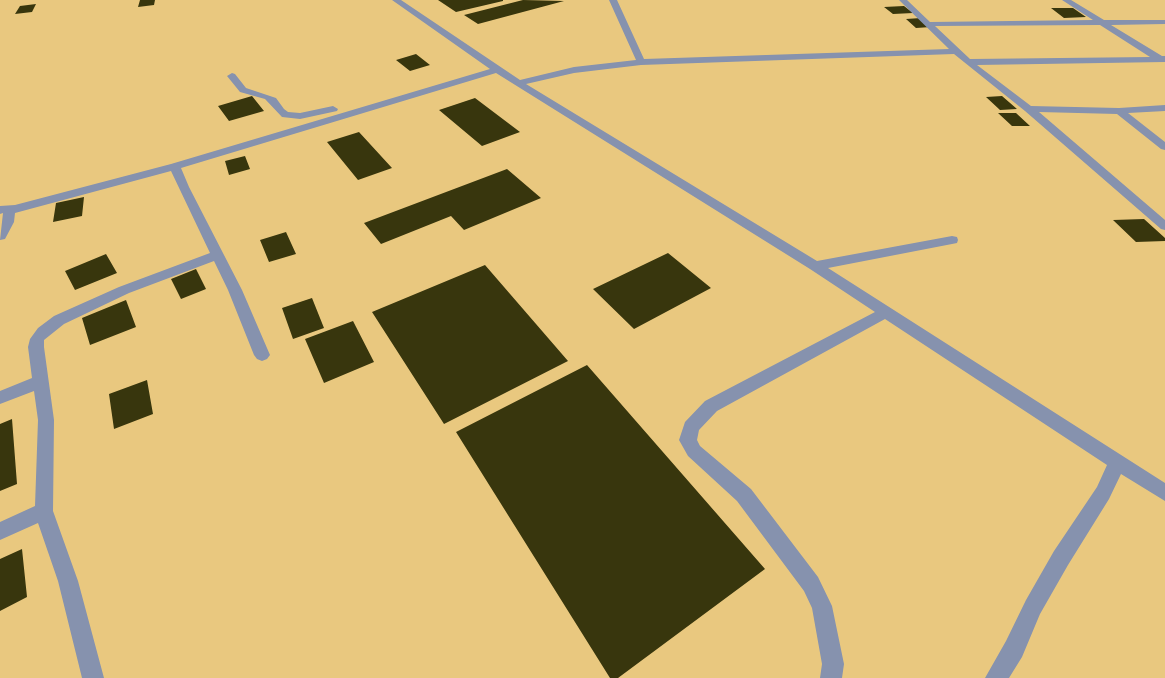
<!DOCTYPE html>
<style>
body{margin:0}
canvas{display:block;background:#e9c87f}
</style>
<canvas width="1165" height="678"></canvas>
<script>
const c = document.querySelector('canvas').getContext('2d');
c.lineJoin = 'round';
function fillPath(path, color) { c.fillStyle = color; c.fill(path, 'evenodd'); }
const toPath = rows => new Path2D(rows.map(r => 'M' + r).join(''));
fillPath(toPath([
 [140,0,155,0,154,5,138,7],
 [438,0,503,0,503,1,456,12],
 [523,0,564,1,478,24,464,15],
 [36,4,32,12,15,14,20,6],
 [904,6,913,13,893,14,884,7],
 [1051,8,1073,8,1086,17,1064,18],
 [921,18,931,27,916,28,906,19],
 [416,54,430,65,410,71,396,60],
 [252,96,264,111,229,121,218,106],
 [1002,96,1017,109,1000,110,986,97],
 [475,98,520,132,482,146,439,110],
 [998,113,1016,113,1030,126,1012,126],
 [359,132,392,168,358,180,327,142],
 [245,156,250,169,229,175,225,161],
 [507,169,541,198,464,230,451,216,381,244,364,223],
 [84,197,82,216,53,222,56,203],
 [1144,219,1165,238,1165,241,1136,242,1113,220],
 [286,232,296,254,269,262,260,240],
 [668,253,711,288,634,329,593,289],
 [106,254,117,273,75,290,65,271],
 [485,265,568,361,444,424,372,312],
 [196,269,206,289,181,299,171,279],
 [312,298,324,328,293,339,282,308],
 [126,300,136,327,90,345,82,318],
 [353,321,374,362,324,383,305,339],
 [587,365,765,569,618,678,610,678,456,432],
 [147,380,153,414,114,429,109,394],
 [12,419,17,484,0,491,0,424],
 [22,549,27,597,0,611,0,559]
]), '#38360d');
fillPath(toPath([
 [392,0,401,0,520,80,574,67,636,60,609,0,617,0,644,59,949,49,899,0,907,0,930,22,1093,20,1062,0,1071,0,1104,20,1165,20,1165,24,1111,25,1162,56,1165,56,1165,62,977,65,1031,106,1119,108,1165,105,1165,111,1128,113,1165,142,1165,150,1161,149,1117,114,1039,112,1165,220,1165,230,1161,229,1025,111,954,54,641,65,574,73,526,84,817,261,952,236,957,237,958,240,957,243,952,244,828,268,1165,483,1165,501,1121,474,1109,499,1068,565,1040,614,1022,657,1009,678,985,678,1006,641,1026,600,1054,551,1097,487,1107,465,885,319,717,411,699,430,697,440,700,446,751,489,818,577,832,606,844,664,842,678,820,678,822,664,812,608,804,591,737,501,688,456,679,440,685,422,705,401,875,312,810,269,496,73,181,168,189,187,242,290,270,355,267,359,262,361,257,359,254,355,228,290,214,261,129,293,64,324,44,340,44,347,54,420,53,511,78,581,104,678,82,678,58,581,38,523,0,540,0,522,35,506,38,420,34,391,0,404,0,391,32,378,28,347,30,339,38,328,54,316,119,287,210,253,171,171,15,213,14,222,5,239,0,240,3,213,0,214,0,206,15,205,171,164,490,69,392,0],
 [1100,25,1150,57,970,59,935,26,1100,25],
 [232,73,235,74,246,88,276,98,284,109,288,112,300,113,333,106,338,109,337,111,300,119,282,117,265,99,240,92,227,76,232,73]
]), '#8692ae');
</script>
